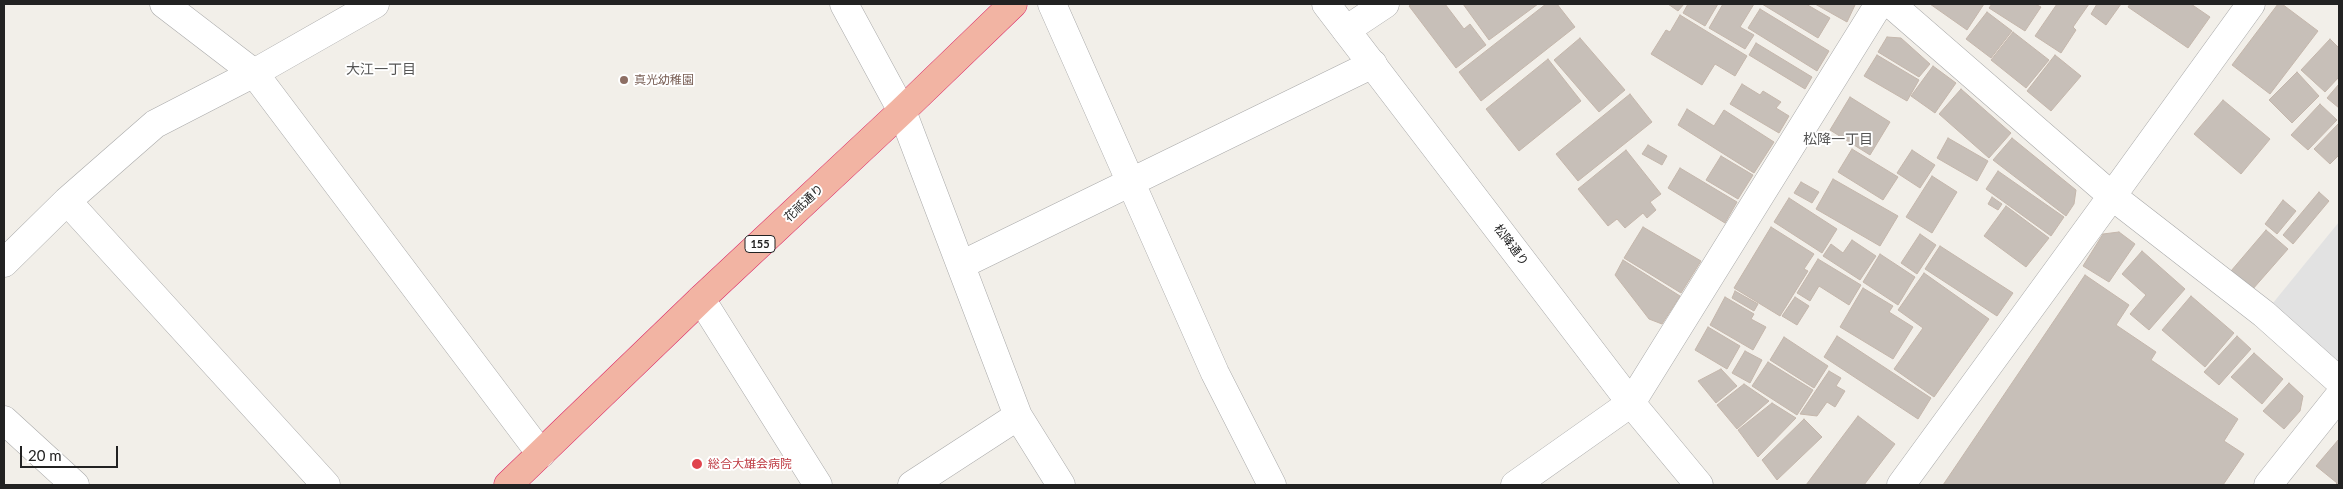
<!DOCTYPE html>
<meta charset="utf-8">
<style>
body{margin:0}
#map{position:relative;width:2343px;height:489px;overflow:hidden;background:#f2efe9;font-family:Lato,sans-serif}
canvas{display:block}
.frame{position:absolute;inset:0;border:5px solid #222;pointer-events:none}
.scale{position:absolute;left:20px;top:446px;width:98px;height:22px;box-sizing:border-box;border:2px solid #222;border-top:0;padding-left:6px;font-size:15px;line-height:18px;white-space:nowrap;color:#222;-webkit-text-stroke:4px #fff;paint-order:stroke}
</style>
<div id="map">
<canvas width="2343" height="489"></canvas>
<div class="frame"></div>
<div class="scale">20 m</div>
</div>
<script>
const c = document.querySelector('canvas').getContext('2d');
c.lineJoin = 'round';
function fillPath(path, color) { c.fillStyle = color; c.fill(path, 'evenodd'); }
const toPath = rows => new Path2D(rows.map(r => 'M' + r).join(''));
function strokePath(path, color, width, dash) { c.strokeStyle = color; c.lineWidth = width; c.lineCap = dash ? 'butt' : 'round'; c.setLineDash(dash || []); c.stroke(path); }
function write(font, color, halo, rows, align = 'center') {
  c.font = font + ' Lato,"Noto Sans JP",sans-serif'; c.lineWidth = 4; c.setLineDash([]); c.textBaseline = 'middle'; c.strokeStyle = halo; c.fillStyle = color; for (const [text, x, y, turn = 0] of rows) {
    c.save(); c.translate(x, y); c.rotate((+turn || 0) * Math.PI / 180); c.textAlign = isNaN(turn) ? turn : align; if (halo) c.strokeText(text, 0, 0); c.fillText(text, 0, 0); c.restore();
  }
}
fillPath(toPath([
 [2339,222,2339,381,2264,314]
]), '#e2e2e2');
const building = toPath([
 [1412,4,1445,4,1464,29,1470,24,1486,45,1456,68,1409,6,1412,4],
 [1463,4,1538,4,1489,40,1463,4],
 [1546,4,1557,4,1575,27,1481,101,1459,72,1546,4],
 [1668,4,1684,4,1678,11,1668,4],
 [1688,4,1718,4,1705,26,1683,13,1688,4],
 [1723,4,1754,4,1740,27,1754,35,1745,49,1709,28,1723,4],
 [1762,4,1806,4,1830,18,1818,38,1762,4],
 [1815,4,1854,4,1855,5,1847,22,1815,4],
 [1930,4,1984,4,1967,30,1930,4],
 [1992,4,2035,4,2041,7,2025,31,1989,8,1992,4],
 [2057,4,2089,4,2073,27,2076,30,2061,53,2035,36,2057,4],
 [2097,4,2121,4,2106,25,2091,14,2097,4],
 [2130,4,2191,4,2210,17,2188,48,2128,7,2130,4],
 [2278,4,2282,4,2318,31,2270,94,2232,65,2278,4],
 [1760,9,1829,51,1817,71,1748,28,1760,9],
 [1987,12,2012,31,1991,58,1966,39,1987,12],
 [1680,15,1747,56,1735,76,1715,64,1702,85,1651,54,1666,30,1670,32,1680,15],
 [2013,32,2049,60,2026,88,1991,60,2013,32],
 [1887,37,1901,38,1930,64,1919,77,1878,52,1887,37],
 [1580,38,1625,90,1599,112,1554,60,1580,38],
 [2330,39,2339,48,2339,77,2325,92,2301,70,2330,39],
 [1756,43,1812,77,1805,89,1749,55,1756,43],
 [1877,55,1919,80,1907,101,1864,76,1877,55],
 [2055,55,2081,76,2051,111,2027,91,2055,55],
 [1548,59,1581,101,1519,151,1486,109,1548,59],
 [1933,66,1956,83,1935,113,1911,96,1933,66],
 [2297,72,2319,96,2292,123,2269,100,2297,72],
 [1742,84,1760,95,1763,91,1781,102,1776,108,1789,116,1779,133,1730,104,1742,84],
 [2339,84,2339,108,2327,98,2339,84],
 [1961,89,2011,133,1989,158,1939,114,1961,89],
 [1630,94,1652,122,1578,181,1556,154,1630,94],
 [1850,97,1890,122,1870,155,1830,130,1850,97],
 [2223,100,2270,139,2241,174,2194,134,2223,100],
 [2320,104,2337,120,2308,150,2291,135,2320,104],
 [1687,109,1714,126,1724,110,1774,142,1754,173,1678,125,1687,109],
 [2339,123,2339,155,2330,164,2314,149,2339,123],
 [1948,138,1988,161,1977,181,1937,158,1948,138],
 [2012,138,2076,190,2074,204,2066,216,1993,160,2012,138],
 [1648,145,1667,156,1662,165,1642,154,1648,145],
 [1852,149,1898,177,1883,200,1838,172,1852,149],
 [1626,150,1661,194,1650,202,1656,210,1647,218,1643,213,1625,228,1617,219,1608,226,1578,189,1626,150],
 [1912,150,1935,165,1920,188,1897,173,1912,150],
 [1721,156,1753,175,1738,199,1706,180,1721,156],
 [1680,168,1737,202,1725,223,1668,188,1680,168],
 [1998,171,2064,217,2051,236,1986,189,1998,171],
 [1932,176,1957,192,1932,233,1906,217,1932,176],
 [1833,179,1898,216,1880,246,1816,209,1833,179],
 [1801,182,1819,192,1812,203,1794,193,1801,182],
 [2319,192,2329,201,2293,244,2283,235,2319,192],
 [1992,197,2002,204,1998,210,1988,204,1992,197],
 [1789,198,1837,229,1822,253,1774,222,1789,198],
 [2283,200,2296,211,2277,234,2265,224,2283,200],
 [2006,206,2049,238,2026,267,1984,236,2006,206],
 [1643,227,1701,261,1681,293,1624,258,1643,227],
 [1771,227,1814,254,1804,269,1808,271,1780,316,1734,288,1771,227],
 [2266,230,2288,249,2252,290,2231,271,2266,230],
 [2119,232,2135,244,2109,282,2083,266,2103,234,2119,232],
 [1920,234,1936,245,1917,274,1901,263,1920,234],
 [1852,240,1876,256,1860,280,1823,256,1831,244,1843,253,1852,240],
 [1940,246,2013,293,1997,316,1925,269,1940,246],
 [2142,251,2185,289,2149,330,2130,314,2146,295,2122,274,2142,251],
 [1880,254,1915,277,1898,305,1863,282,1880,254],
 [1818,259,1861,285,1849,305,1819,286,1810,301,1797,293,1818,259],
 [1623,260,1680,296,1662,324,1649,319,1615,275,1623,260],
 [1924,273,1989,319,1934,397,1894,369,1923,328,1898,310,1924,273],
 [2085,275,2129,305,2116,325,2156,352,2151,360,2238,419,2224,441,2244,454,2223,485,1943,485,2085,275],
 [1863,288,1893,306,1889,312,1913,327,1893,359,1840,327,1863,288],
 [1735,291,1758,304,1754,311,1732,298,1735,291],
 [2191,296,2234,333,2205,367,2162,330,2191,296],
 [1725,297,1754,314,1751,319,1766,327,1753,350,1710,325,1725,297],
 [1795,297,1809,306,1797,325,1782,316,1795,297],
 [1708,327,1740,346,1727,369,1695,350,1708,327],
 [1837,336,1931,398,1918,419,1824,357,1837,336],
 [2237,336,2251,349,2219,385,2204,372,2237,336],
 [1784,337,1828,366,1814,388,1770,360,1784,337],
 [1745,351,1762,360,1750,383,1732,373,1745,351],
 [2254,353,2283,379,2262,404,2231,377,2254,353],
 [1768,362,1813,390,1797,415,1752,386,1768,362],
 [1721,369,1737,386,1716,403,1698,381,1721,369],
 [1829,371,1841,378,1836,386,1845,391,1835,407,1827,402,1817,416,1800,414,1829,371],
 [2289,383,2303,396,2300,411,2284,429,2263,411,2289,383],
 [1744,384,1769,401,1737,429,1717,405,1744,384],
 [1772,403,1796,418,1758,457,1738,430,1772,403],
 [1858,416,1895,444,1864,485,1806,485,1858,416],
 [1804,419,1822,437,1777,480,1762,460,1804,419],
 [2339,439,2339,485,2335,485,2337,483,2316,466,2339,439]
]);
fillPath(building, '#c7bfb8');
strokePath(building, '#c4b6ab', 1);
const minor = toPath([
 [164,4,254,73,541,454],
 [844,4,902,111,1018,416,1061,485],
 [1052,4,1215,373,1272,485],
 [1891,4,2112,196,2264,314,2339,381],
 [1346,30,1385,4],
 [67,201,326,485],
 [4,263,67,201,155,124,254,73,375,4],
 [961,265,1373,64],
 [701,299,818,485],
 [912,485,1018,416],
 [1515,485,1631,403,1879,4],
 [1901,485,2112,196],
 [2268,485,2339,396]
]);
const tertiary = toPath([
 [1326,4,1631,403,1699,485],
 [2112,196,2251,4],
 [4,420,75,485]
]);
const trunk = toPath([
 [508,485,701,299,902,111,1013,4]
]);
strokePath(minor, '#a9a9a9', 29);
strokePath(tertiary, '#a9a9a9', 29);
strokePath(trunk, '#dc2a67', 29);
strokePath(minor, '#fff', 28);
strokePath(tertiary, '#fff', 28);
strokePath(trunk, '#f2b4a3', 28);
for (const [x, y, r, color] of [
 [624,80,5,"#8d6e63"],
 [697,464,6,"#e0444e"]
]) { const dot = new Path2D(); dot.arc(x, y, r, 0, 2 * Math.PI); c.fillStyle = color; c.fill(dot); strokePath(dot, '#fff', 2); }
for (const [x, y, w] of [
 [760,244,30]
]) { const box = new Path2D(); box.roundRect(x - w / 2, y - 8.5, w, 17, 4); c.fillStyle = '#fff'; c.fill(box); strokePath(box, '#222', 1); }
write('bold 11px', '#222', null, [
 ["155",760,244]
]);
write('12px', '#785e54', '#fff', [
 ["真光幼稚園",634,80]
], 'left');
write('12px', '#222', '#fff', [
 ["花祇通り",804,203,-43],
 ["松降通り",1511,245,53]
]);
write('12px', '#be3a42', '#fff', [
 ["総合大雄会病院",708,464]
], 'left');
write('14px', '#555', '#fff', [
 ["大江一丁目",381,69],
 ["松降一丁目",1838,139]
]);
</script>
